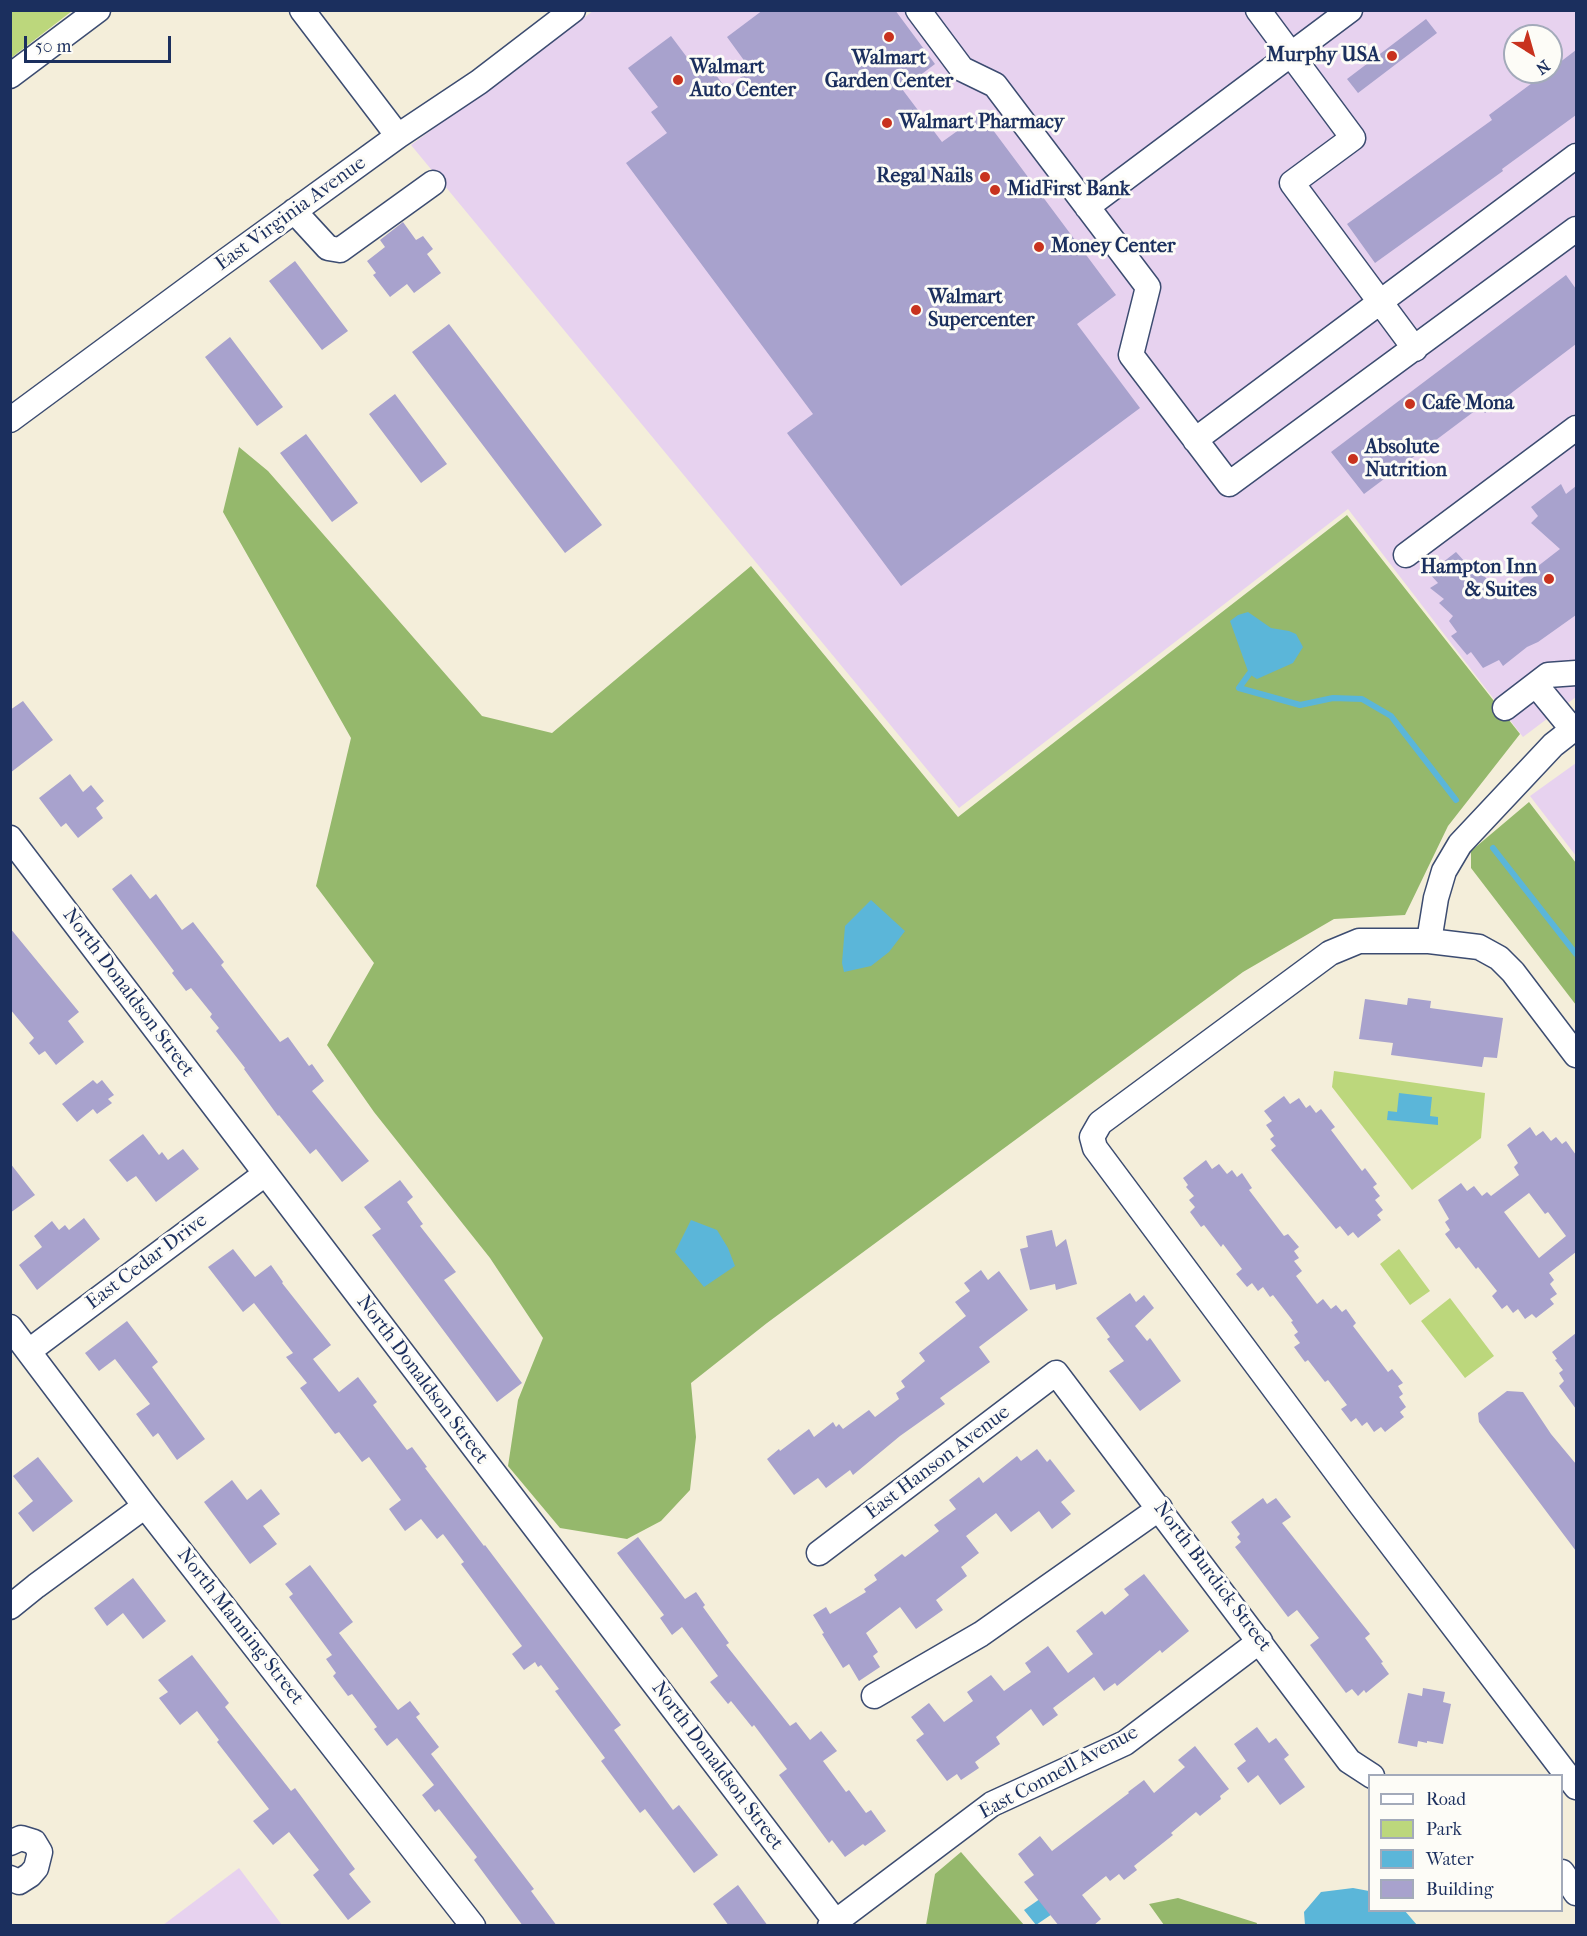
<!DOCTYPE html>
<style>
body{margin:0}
#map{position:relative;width:1587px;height:1936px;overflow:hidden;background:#f4eeda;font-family:"IM FELL French Canon",serif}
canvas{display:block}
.frame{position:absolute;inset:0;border:12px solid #1b2f5e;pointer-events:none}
.legend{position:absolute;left:1368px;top:1774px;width:195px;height:138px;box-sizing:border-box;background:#fdfcf7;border:2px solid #a3aaba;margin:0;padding:8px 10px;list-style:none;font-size:18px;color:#1b2f5e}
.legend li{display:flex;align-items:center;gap:12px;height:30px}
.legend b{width:30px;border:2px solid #a3aaba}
.north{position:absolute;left:1503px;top:24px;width:60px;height:60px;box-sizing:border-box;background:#fdfcf7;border:2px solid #a3aaba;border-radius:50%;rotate:143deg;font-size:16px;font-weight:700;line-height:24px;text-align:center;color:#1b2f5e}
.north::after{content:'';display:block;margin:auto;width:21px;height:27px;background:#c8321e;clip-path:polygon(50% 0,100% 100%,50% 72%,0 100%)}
.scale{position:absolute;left:24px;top:36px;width:147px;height:27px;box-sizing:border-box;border:3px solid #1b2f5e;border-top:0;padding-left:8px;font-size:18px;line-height:21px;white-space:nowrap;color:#1b2f5e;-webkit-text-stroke:4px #fdfcf7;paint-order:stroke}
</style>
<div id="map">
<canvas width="1587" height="1936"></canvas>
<div class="frame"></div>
<ul class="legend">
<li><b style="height:8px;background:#fff"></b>Road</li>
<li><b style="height:16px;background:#bcd77c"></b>Park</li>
<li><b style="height:16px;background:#5bb6d9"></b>Water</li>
<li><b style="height:16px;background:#a8a2cd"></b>Building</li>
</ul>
<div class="north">N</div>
<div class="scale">50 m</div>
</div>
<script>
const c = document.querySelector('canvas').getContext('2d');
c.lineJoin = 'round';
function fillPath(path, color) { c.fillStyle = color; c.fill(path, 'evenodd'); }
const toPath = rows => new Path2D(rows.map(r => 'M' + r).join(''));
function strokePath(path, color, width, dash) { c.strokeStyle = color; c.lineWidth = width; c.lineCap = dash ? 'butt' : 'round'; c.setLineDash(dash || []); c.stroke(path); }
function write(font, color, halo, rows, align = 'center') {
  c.font = font + ' "IM FELL French Canon",serif'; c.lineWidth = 6; c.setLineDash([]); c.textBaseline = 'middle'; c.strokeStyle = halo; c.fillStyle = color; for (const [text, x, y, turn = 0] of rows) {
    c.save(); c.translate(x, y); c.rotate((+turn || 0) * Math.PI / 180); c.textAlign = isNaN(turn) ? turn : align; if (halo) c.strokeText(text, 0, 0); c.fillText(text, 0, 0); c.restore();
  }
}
fillPath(toPath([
 [593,11,1576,11,1576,697,1523,737,1348,509,959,808,411,145],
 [1515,36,1551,36,1551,72,1515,72],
 [1576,763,1576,856,1530,796],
 [239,1868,282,1925,163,1925]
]), '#e7d2ef');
fillPath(toPath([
 [11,10,72,10,72,11,11,58],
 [1334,1071,1485,1093,1481,1138,1412,1190,1332,1087],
 [1399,1249,1430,1291,1410,1305,1380,1264],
 [1450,1298,1494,1356,1465,1378,1421,1321]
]), '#bcd77c');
fillPath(toPath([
 [239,447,268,471,482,716,552,733,751,566,958,817,1347,515,1520,734,1448,826,1405,915,1334,919,1243,972,767,1323,691,1383,696,1437,690,1490,661,1521,627,1539,560,1528,508,1466,518,1400,543,1338,490,1258,374,1112,327,1045,374,963,316,886,351,738,223,512],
 [1529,802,1576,863,1576,1005,1471,868,1471,851],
 [961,1852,1024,1925,926,1925,935,1874],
 [1178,1898,1257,1923,1256,1926,1164,1925,1149,1904]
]), '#95b86c');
fillPath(toPath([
 [1248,612,1271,628,1289,631,1296,634,1303,647,1293,663,1257,679,1249,674,1230,621,1238,615],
 [871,900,905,931,889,952,871,966,844,972,842,963,845,926],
 [1399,1093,1432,1097,1430,1116,1438,1117,1438,1125,1387,1120,1388,1111,1397,1112],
 [691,1220,717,1230,728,1248,735,1266,704,1287,675,1252],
 [1353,1888,1369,1891,1370,1910,1405,1911,1417,1925,1305,1925,1304,1912,1321,1892],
 [1047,1894,1058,1910,1036,1925,1024,1910]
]), '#5bb6d9');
strokePath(toPath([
 [1249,674,1239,688,1300,705,1333,698,1362,699,1391,716,1456,800],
 [1493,848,1576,954]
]), '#5bb6d9', 6);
fillPath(toPath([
 [763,10,895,10,935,64,902,89,942,142,981,114,1116,295,1077,324,1140,408,901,586,787,433,813,414,626,163,667,133,651,112,658,107,628,68,671,36,698,72,708,65,726,88,751,70,727,37],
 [1426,19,1437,33,1358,93,1347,79],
 [1576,50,1576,115,1502,169,1503,171,1375,263,1347,224,1492,120,1489,115,1547,72,1551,72,1551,69],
 [403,222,416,240,423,236,433,249,427,254,441,273,414,293,407,284,390,297,373,275,376,273,367,261,385,247,380,240],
 [295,261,348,331,322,350,269,281],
 [1566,275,1576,289,1576,344,1485,413,1480,407,1364,494,1331,452],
 [449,324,602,525,565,553,412,352],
 [230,337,283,407,257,426,205,357],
 [395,394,447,464,421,483,369,414],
 [306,434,358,503,332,522,280,453],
 [1561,484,1566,494,1576,486,1576,615,1538,642,1527,647,1503,666,1499,660,1483,668,1471,652,1467,655,1451,636,1457,632,1449,621,1453,616,1439,603,1444,599,1430,588,1438,583,1429,573,1456,552,1466,563,1469,561,1502,594,1560,549,1531,523,1538,516,1531,507],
 [23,701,53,740,10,773,10,710],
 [70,774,83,792,91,785,104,801,96,808,103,818,78,838,66,823,61,827,39,798],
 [131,874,150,899,156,894,182,930,193,922,224,962,221,965,280,1042,288,1037,309,1066,312,1064,324,1081,312,1091,369,1161,342,1182,316,1149,310,1154,279,1115,278,1116,244,1069,245,1068,216,1031,219,1028,210,1017,212,1014,191,988,186,991,172,973,174,971,112,889],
 [10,928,79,1012,68,1021,84,1042,56,1065,45,1051,39,1055,29,1043,34,1038,10,1009],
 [1408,998,1431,1001,1430,1008,1503,1018,1497,1058,1484,1057,1482,1067,1391,1055,1393,1043,1359,1039,1365,999,1407,1005],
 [93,1080,97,1084,102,1080,114,1095,108,1099,112,1103,97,1114,93,1109,77,1122,62,1104],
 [1284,1096,1290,1104,1299,1098,1306,1108,1310,1105,1316,1113,1321,1109,1335,1127,1331,1130,1362,1171,1365,1168,1377,1184,1373,1187,1380,1196,1375,1200,1383,1210,1377,1215,1381,1220,1358,1238,1353,1232,1348,1236,1340,1226,1336,1229,1271,1150,1276,1146,1270,1139,1274,1136,1266,1125,1272,1121,1264,1111],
 [1530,1127,1536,1136,1543,1131,1551,1141,1556,1137,1562,1144,1566,1141,1576,1155,1576,1252,1549,1273,1554,1280,1550,1284,1557,1294,1550,1299,1554,1304,1536,1318,1532,1314,1525,1319,1518,1309,1513,1313,1507,1305,1502,1309,1492,1296,1497,1291,1478,1267,1476,1269,1459,1247,1456,1249,1445,1234,1450,1230,1445,1222,1449,1219,1438,1200,1461,1183,1467,1191,1474,1186,1482,1196,1487,1192,1491,1196,1519,1175,1514,1167,1518,1163,1507,1145],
 [1529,1193,1545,1214,1548,1212,1566,1236,1539,1258,1504,1212],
 [143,1134,159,1155,162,1152,168,1160,183,1149,199,1169,156,1202,136,1176,127,1182,109,1160],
 [1206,1160,1212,1169,1219,1164,1227,1174,1232,1170,1237,1177,1242,1173,1252,1188,1249,1190,1284,1236,1288,1234,1299,1247,1294,1251,1299,1258,1294,1261,1302,1271,1296,1276,1317,1304,1323,1299,1331,1309,1336,1305,1342,1312,1346,1309,1356,1323,1353,1326,1388,1372,1392,1369,1403,1383,1398,1386,1403,1394,1399,1397,1406,1407,1400,1412,1404,1417,1385,1432,1381,1427,1374,1432,1367,1422,1362,1426,1356,1418,1351,1422,1341,1409,1347,1405,1328,1380,1325,1382,1308,1360,1305,1362,1294,1347,1300,1343,1294,1335,1298,1332,1291,1322,1293,1321,1273,1295,1270,1297,1263,1287,1258,1291,1252,1283,1247,1287,1236,1274,1242,1269,1223,1244,1221,1247,1204,1225,1201,1227,1190,1212,1195,1207,1189,1200,1194,1196,1186,1187,1188,1185,1183,1178],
 [10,1163,35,1195,10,1213],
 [400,1180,413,1197,407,1202,423,1224,420,1226,456,1272,444,1280,522,1383,497,1402,372,1235,381,1229,364,1207],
 [84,1218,100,1239,37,1290,19,1265,42,1247,34,1236,52,1221,59,1230,65,1225,69,1230],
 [1052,1230,1056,1247,1066,1239,1077,1284,1056,1290,1055,1284,1030,1290,1020,1249,1028,1247,1026,1236],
 [233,1249,255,1277,271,1265,283,1282,282,1283,331,1345,313,1359,339,1392,358,1377,377,1402,373,1405,407,1450,412,1447,427,1467,425,1468,484,1546,485,1545,621,1725,614,1730,673,1810,679,1805,718,1855,694,1873,645,1809,640,1813,601,1761,605,1758,555,1691,559,1689,541,1665,538,1667,535,1662,524,1670,512,1654,522,1646,461,1564,464,1562,443,1534,437,1539,421,1519,405,1531,389,1509,401,1500,369,1457,362,1462,339,1432,335,1434,300,1388,307,1383,286,1357,293,1353,254,1303,243,1312,208,1267],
 [981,1270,988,1280,999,1271,1028,1310,979,1347,990,1362,940,1398,945,1404,900,1436,853,1475,850,1470,826,1488,818,1478,794,1495,767,1459,779,1449,780,1451,809,1429,814,1437,833,1422,836,1427,839,1424,843,1429,869,1410,875,1417,899,1399,896,1393,905,1387,901,1381,925,1361,919,1353,966,1316,955,1302,970,1291,964,1283],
 [1130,1293,1136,1302,1144,1295,1154,1308,1135,1326,1147,1341,1150,1338,1181,1381,1140,1411,1109,1371,1124,1361,1107,1339,1110,1337,1096,1318],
 [127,1321,158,1362,152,1367,205,1439,177,1460,158,1433,153,1437,136,1414,150,1404,115,1359,99,1371,85,1353],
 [1576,1333,1576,1409,1559,1386,1564,1381,1559,1373,1563,1370,1555,1360,1557,1359,1552,1352],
 [1507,1391,1523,1392,1551,1434,1576,1464,1576,1551,1479,1422,1478,1413],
 [1037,1449,1047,1462,1050,1459,1075,1491,1061,1502,1071,1514,1052,1529,1039,1511,1011,1532,996,1513,966,1536,979,1553,961,1567,967,1576,936,1600,943,1610,916,1629,900,1607,866,1633,878,1652,873,1656,880,1667,859,1681,849,1664,843,1668,822,1634,824,1633,813,1615,826,1607,830,1614,866,1592,864,1589,877,1580,874,1575,902,1554,905,1557,939,1531,934,1525,956,1509,949,1500,979,1477,983,1483,1017,1456,1021,1461],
 [38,1457,73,1501,33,1532,18,1513,33,1501,13,1476],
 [232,1480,247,1500,261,1489,280,1514,263,1526,277,1544,250,1564,204,1502],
 [1263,1498,1267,1504,1276,1498,1291,1517,1282,1523,1370,1634,1365,1638,1383,1662,1381,1663,1389,1674,1366,1693,1364,1690,1358,1696,1352,1689,1346,1693,1310,1645,1319,1638,1297,1610,1288,1617,1235,1547,1241,1542,1237,1537,1240,1534,1231,1522],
 [638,1537,685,1599,696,1592,705,1605,703,1607,729,1643,726,1645,790,1726,796,1722,810,1740,821,1731,837,1751,823,1761,846,1792,849,1790,866,1813,871,1810,886,1831,865,1846,863,1844,845,1857,832,1840,829,1843,779,1775,787,1769,754,1725,752,1727,731,1701,728,1704,710,1682,718,1676,682,1627,672,1635,660,1618,664,1615,617,1553],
 [310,1565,353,1622,339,1633,398,1710,410,1701,420,1714,416,1717,439,1747,431,1754,534,1889,531,1891,557,1926,523,1926,474,1860,477,1857,439,1809,435,1812,422,1795,434,1785,397,1738,387,1746,374,1729,377,1727,352,1694,348,1696,333,1676,336,1673,326,1659,332,1655,289,1597,293,1594,285,1584],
 [1144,1574,1189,1631,1162,1653,1160,1650,1117,1686,1115,1683,1104,1691,1094,1677,1053,1708,1058,1715,1043,1726,1031,1709,996,1737,1000,1744,975,1762,979,1768,961,1780,957,1774,947,1781,916,1740,924,1734,911,1717,929,1703,944,1722,973,1701,967,1692,991,1675,1004,1691,1031,1672,1025,1663,1048,1646,1068,1673,1093,1654,1076,1631,1102,1611,1105,1615,1129,1595,1124,1589],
 [133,1578,166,1621,143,1639,123,1613,107,1626,94,1608],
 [192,1655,229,1703,225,1707,291,1791,295,1788,355,1869,349,1874,371,1902,348,1920,313,1875,319,1870,289,1832,273,1845,253,1821,269,1809,217,1742,219,1740,197,1711,180,1725,159,1698,168,1692,158,1680],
 [1423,1688,1445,1692,1443,1702,1451,1704,1443,1744,1427,1741,1427,1743,1418,1741,1417,1747,1398,1743,1408,1693,1422,1696],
 [1257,1727,1269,1743,1276,1738,1289,1755,1284,1759,1305,1787,1280,1805,1258,1775,1248,1783,1237,1768,1246,1761,1234,1744],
 [1195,1746,1229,1789,1220,1796,1221,1799,1200,1816,1196,1812,1171,1833,1173,1835,1134,1866,1137,1870,1124,1880,1119,1874,1110,1881,1106,1876,1082,1895,1101,1919,1093,1926,1059,1926,1024,1882,1034,1875,1018,1854,1040,1836,1052,1851,1129,1793,1128,1792,1144,1780,1154,1793,1185,1767,1178,1760],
 [738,1885,768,1926,729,1926,713,1904]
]), '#a8a2cd');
const minor = toPath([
 [302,10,398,136],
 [918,10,962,69,995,85,1148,287,1131,355,1229,484,1576,229],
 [1258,10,1353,138,1292,183,1415,349],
 [10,76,98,10],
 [1087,207,1350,10],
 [294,211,328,248,340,250,433,183],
 [10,420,220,265,398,136,479,82,573,10],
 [1195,440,1576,156],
 [1406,555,1576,428],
 [1536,685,1573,730],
 [1505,708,1548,675,1576,673],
 [10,838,835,1921],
 [1429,941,1436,898,1444,871,1460,844,1553,745,1576,727],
 [1576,1055,1513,972,1499,958,1479,947,1429,941,1359,941,1330,953,1100,1123,1092,1137,1095,1148,1361,1505,1576,1787],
 [10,1327,145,1506,473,1926],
 [29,1351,265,1174],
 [819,1553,1056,1373,1349,1761,1372,1776],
 [10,1607,36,1586,145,1506],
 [874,1696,981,1634,1160,1508],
 [10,1843,21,1838,34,1842,40,1852,36,1868,30,1875,19,1882,10,1878],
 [1562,1872,1576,1893],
 [830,1926,992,1804,1125,1743,1260,1641]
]);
strokePath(minor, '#3c4c71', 27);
strokePath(minor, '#fff', 24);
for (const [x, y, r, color] of [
 [889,37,6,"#c8321e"],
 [1392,56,6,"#c8321e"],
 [678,80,6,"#c8321e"],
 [887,123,6,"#c8321e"],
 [985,177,6,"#c8321e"],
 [995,190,6,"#c8321e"],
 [1039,247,6,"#c8321e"],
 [916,310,6,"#c8321e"],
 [1410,404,6,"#c8321e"],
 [1353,459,6,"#c8321e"],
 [1549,579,6,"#c8321e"]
]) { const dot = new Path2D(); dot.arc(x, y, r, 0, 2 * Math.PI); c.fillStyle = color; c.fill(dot); strokePath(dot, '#fdfcf7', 2); }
write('bold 20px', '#1b2f5e', '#fdfcf7', [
 ["Murphy USA",1380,56,"right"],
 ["Walmart",889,59,"center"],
 ["Garden Center",889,82,"center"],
 ["Walmart",690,68],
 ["Auto Center",690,91],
 ["Walmart Pharmacy",899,123],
 ["Regal Nails",973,177,"right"],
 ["MidFirst Bank",1007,190],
 ["Money Center",1051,247],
 ["Walmart",928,298],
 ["Supercenter",928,321],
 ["Cafe Mona",1422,404],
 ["Absolute",1365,448],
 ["Nutrition",1365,471],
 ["Hampton Inn",1537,568,"right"],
 ["& Suites",1537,591,"right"]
], 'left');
write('20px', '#1b2f5e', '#fdfcf7', [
 ["East Virginia Avenue",291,214,-36],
 ["North Donaldson Street",128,993,53],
 ["East Cedar Drive",147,1262,-37],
 ["North Donaldson Street",422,1380,53],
 ["East Hanson Avenue",938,1463,-37],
 ["North Burdick Street",1212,1577,53],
 ["North Manning Street",240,1627,52],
 ["North Donaldson Street",717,1766,53],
 ["East Connell Avenue",1059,1773,-28]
]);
</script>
